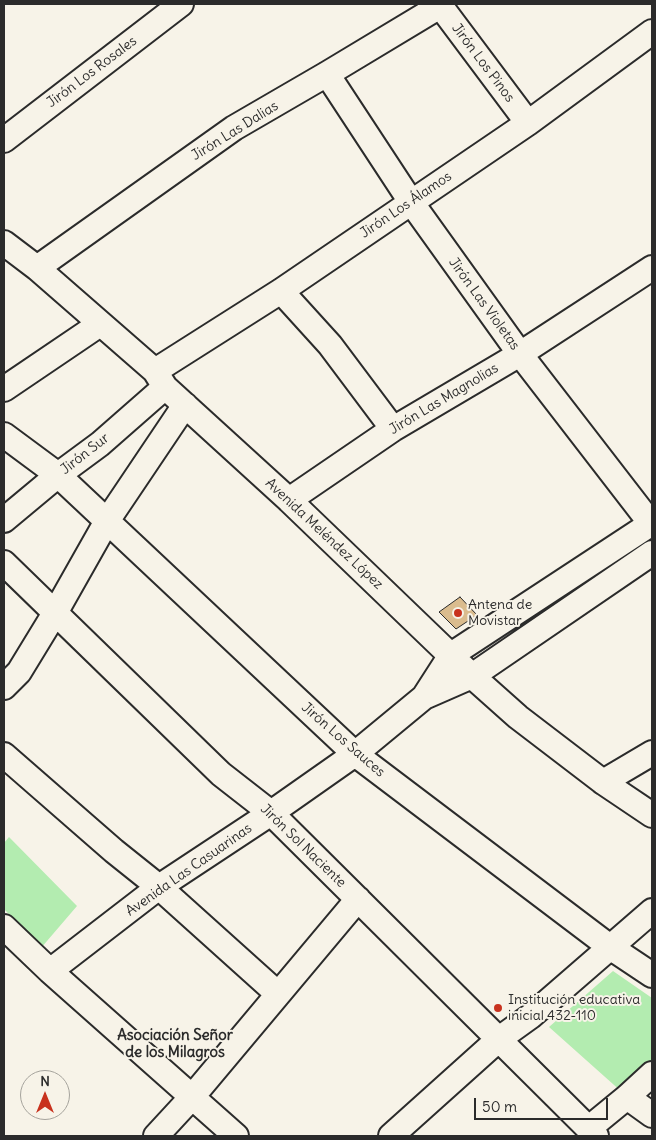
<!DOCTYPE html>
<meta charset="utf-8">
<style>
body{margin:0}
#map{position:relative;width:656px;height:1140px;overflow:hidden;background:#f7f3e8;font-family:Delius,sans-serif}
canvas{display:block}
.frame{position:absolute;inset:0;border:5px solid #2b2b2b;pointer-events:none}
.north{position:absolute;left:20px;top:1070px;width:50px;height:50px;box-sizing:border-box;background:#f7f3e8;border:1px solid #a5a39c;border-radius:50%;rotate:0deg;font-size:14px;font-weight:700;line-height:20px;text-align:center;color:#2b2b2b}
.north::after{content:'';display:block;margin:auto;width:18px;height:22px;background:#c8321e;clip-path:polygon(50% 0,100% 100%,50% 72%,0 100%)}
.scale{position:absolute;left:474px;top:1098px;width:134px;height:22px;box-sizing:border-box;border:2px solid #2b2b2b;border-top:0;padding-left:6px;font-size:15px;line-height:18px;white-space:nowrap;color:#2b2b2b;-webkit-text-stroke:4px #f7f3e8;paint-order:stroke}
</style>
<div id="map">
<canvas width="656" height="1140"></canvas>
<div class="frame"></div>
<div class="north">N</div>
<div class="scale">50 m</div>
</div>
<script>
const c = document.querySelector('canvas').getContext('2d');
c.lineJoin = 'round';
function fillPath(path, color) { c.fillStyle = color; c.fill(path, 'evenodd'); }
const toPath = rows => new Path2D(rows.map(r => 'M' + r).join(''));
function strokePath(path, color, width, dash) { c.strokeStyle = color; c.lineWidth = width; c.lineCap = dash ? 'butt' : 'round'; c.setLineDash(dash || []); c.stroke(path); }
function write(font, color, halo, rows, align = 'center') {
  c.font = font + ' Delius,sans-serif'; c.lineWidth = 4; c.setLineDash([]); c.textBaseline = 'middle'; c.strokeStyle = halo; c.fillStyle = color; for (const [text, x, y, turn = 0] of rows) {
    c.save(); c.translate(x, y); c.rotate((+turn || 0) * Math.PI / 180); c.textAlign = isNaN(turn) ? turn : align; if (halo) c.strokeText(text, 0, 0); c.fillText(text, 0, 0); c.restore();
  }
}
fillPath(toPath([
 [9,837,77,906,41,948,4,909,4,843],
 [613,971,652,998,652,1064,623,1093,549,1027]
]), '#b3ecb0');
const building = toPath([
 [460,597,477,615,456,629,439,612,460,597]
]);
fillPath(building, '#dabc8e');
strokePath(building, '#2b2b2b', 1);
const minor = toPath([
 [439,4,528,123],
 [327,74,411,202,520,354,652,525],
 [4,140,181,4],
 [4,243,37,268,155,371,165,387,289,500,472,676,518,717,603,782,652,815],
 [37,268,234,128,327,74,440,6],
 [281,291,330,345,393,429],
 [155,371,281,291,528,123,652,32],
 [4,389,100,324],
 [4,435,58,475,355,754,610,947,652,975],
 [289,500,393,429,520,354,652,268],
 [4,520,58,475,100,444,165,387],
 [4,563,221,774,271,813,596,1136],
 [4,687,19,672,55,613,107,521,185,405],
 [424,697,451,655,652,523],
 [4,755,114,851,159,887,278,994],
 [603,782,652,753],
 [4,927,50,971,236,1136],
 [50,971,159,887,271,813,355,754,424,697,472,676,652,553],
 [627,1097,652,1115],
 [588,1129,627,1097,652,1074],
 [156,1136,192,1097,358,899],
 [391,1136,499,1039,531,1016,652,911]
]);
strokePath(minor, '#2b2b2b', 28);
strokePath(minor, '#f7f3e8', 24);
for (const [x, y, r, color] of [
 [458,613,5,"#c8321e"],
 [498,1008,5,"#c8321e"]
]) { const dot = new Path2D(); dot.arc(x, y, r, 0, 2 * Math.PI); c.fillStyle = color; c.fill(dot); strokePath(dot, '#f7f3e8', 2); }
write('14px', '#2b2b2b', '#f7f3e8', [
 ["Jirón Los Pinos",483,63,53],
 ["Jirón Los Rosales",92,72,-37],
 ["Jirón Las Dalias",235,131,-32],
 ["Jirón Los Álamos",406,205,-34],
 ["Jirón Las Violetas",484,304,54],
 ["Jirón Las Magnolias",444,399,-31],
 ["Jirón Sur",85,454,-38],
 ["Avenida Meléndez López",324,534,43],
 ["Jirón Los Sauces",343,740,41],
 ["Jirón Sol Naciente",303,846,44],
 ["Avenida Las Casuarinas",189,870,-35]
]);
write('14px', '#2b2b2b', '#f7f3e8', [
 ["Antena de",468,605],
 ["Movistar",468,621],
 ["Institución educativa",508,1000],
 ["inicial 432-110",508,1016]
], 'left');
write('bold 15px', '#2b2b2b', '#f7f3e8', [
 ["Asociación Señor",175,1036],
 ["de los Milagros",175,1053]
]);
</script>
